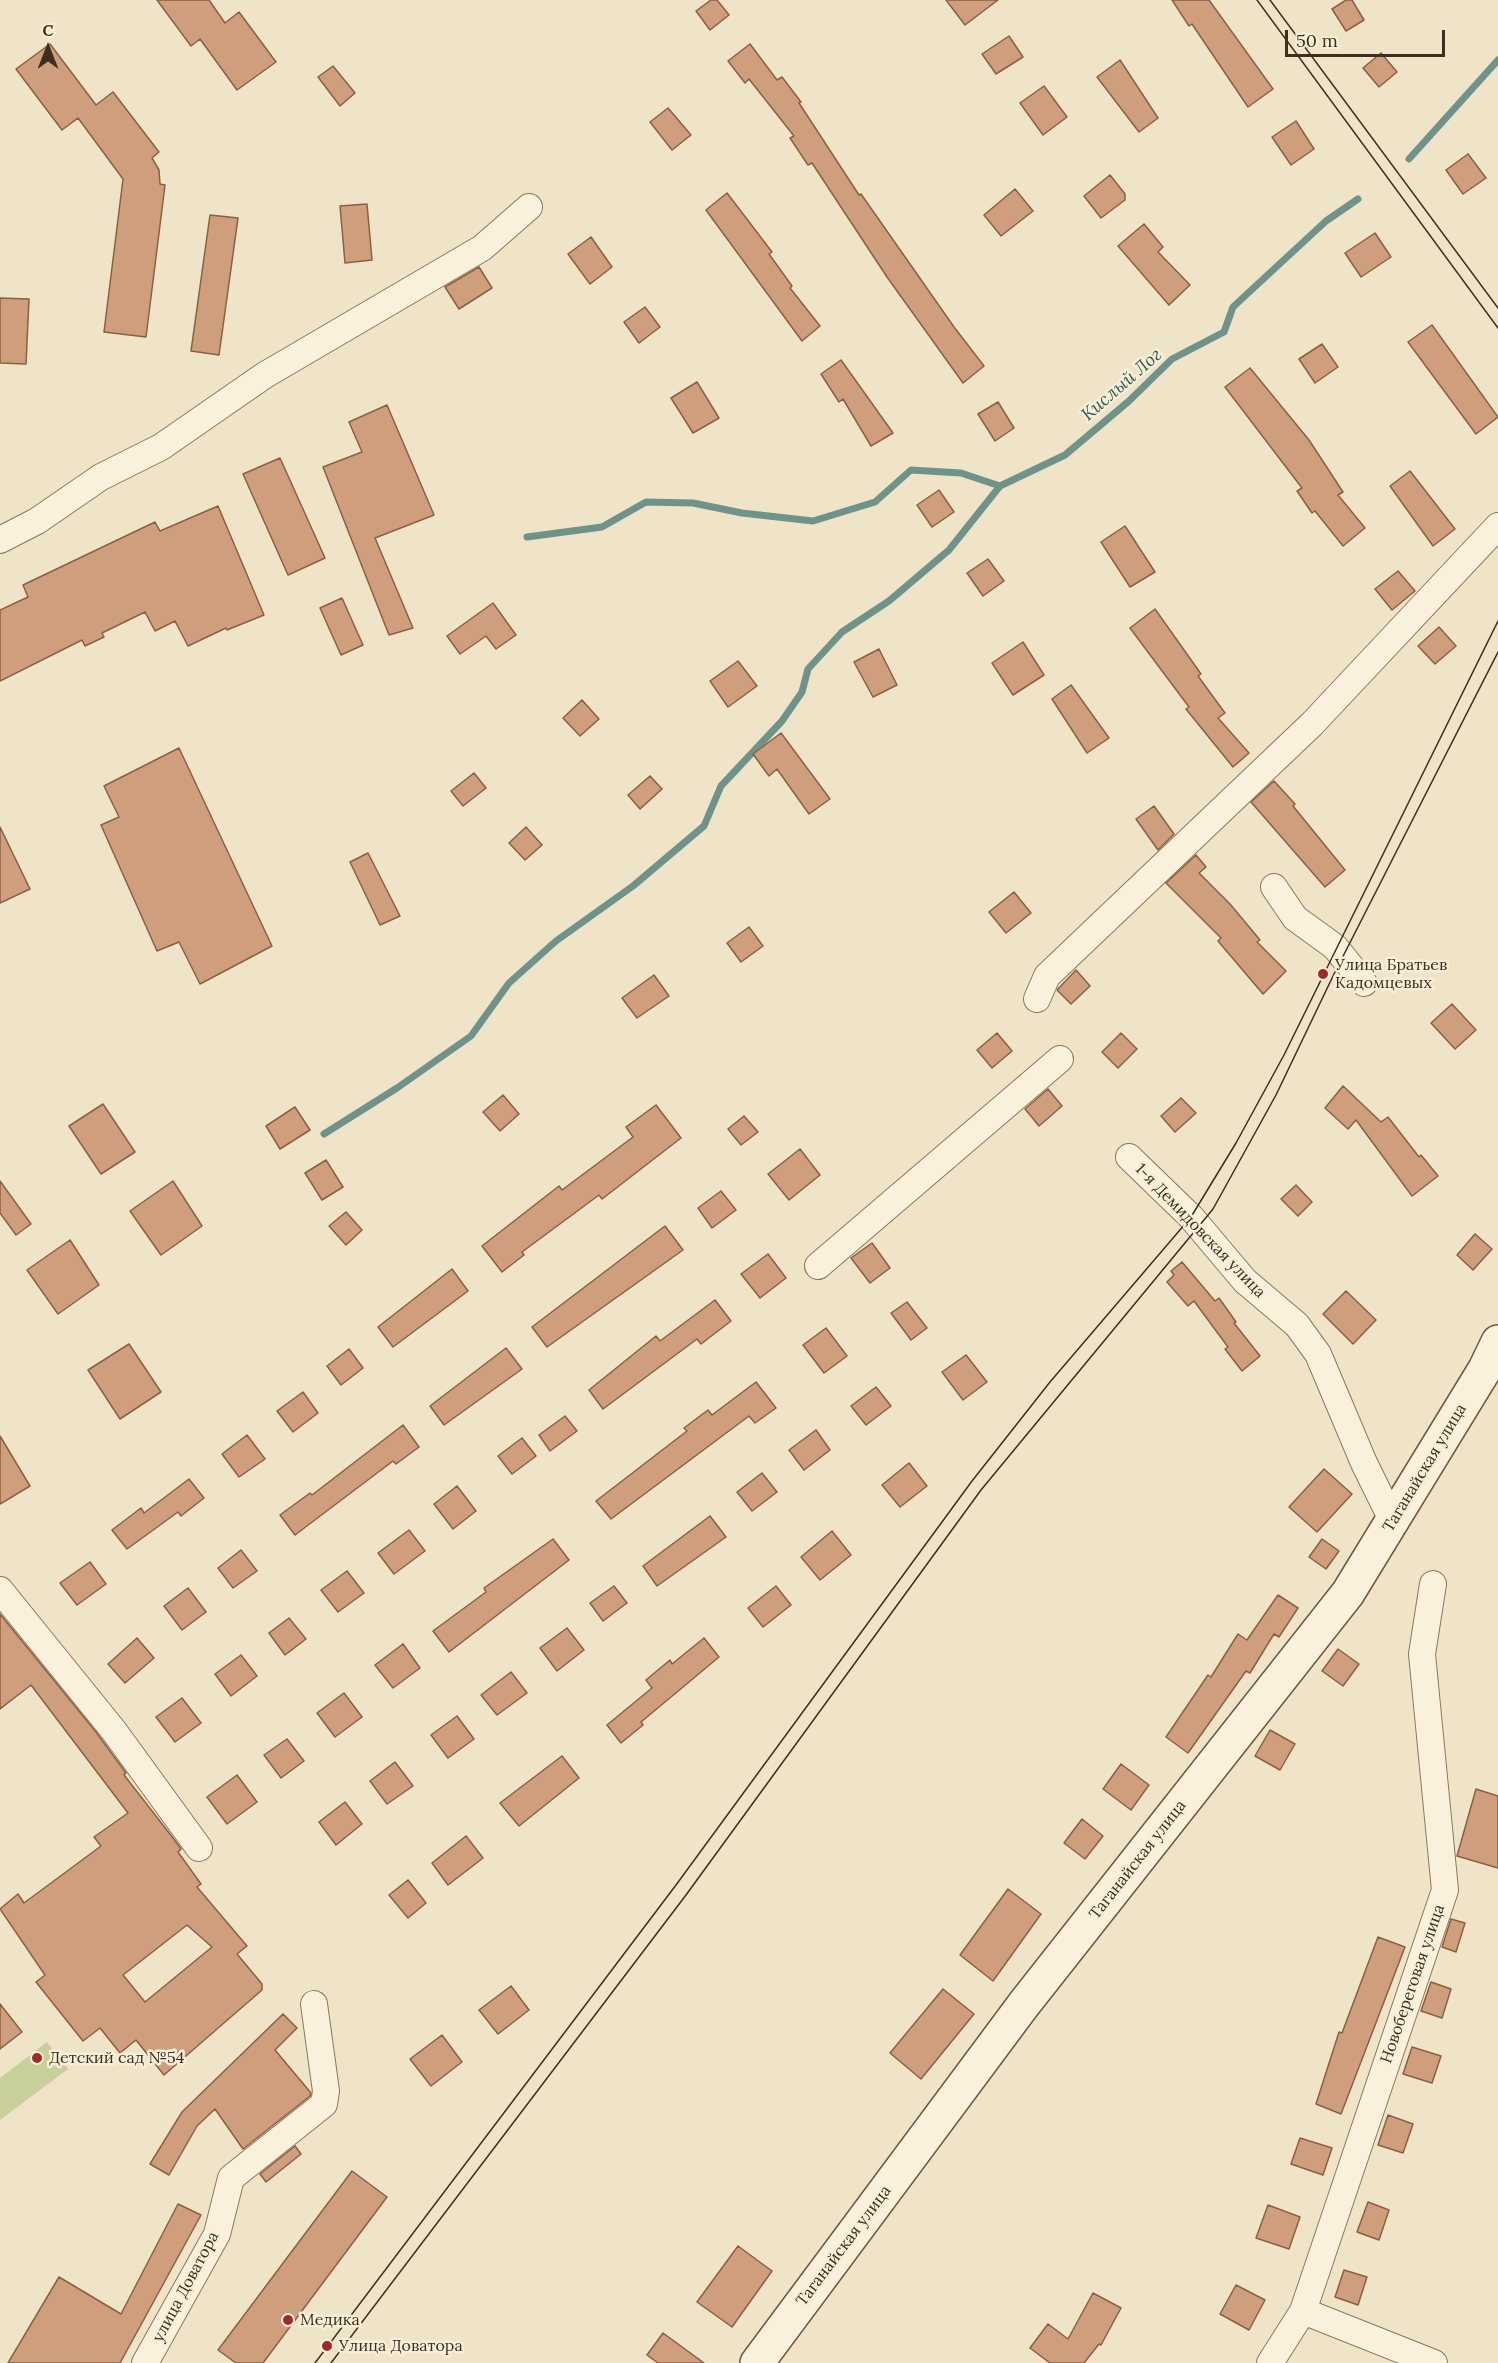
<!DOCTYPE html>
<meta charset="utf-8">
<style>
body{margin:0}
#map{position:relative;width:1498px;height:2363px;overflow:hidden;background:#f0e4c8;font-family:Lora,serif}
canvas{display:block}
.north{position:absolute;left:18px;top:18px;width:60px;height:60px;-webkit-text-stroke:4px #f7eed8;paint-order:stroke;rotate:0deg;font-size:16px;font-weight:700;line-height:24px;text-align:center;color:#3d2e20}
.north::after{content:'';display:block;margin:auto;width:21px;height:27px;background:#3d2e20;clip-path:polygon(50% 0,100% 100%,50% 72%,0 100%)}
.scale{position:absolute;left:1285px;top:30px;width:160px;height:27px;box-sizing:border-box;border:3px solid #3d2e20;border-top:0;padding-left:8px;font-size:18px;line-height:21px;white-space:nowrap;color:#3d2e20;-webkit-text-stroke:4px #f7eed8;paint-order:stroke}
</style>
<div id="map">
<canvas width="1498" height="2363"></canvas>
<div class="north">С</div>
<div class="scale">50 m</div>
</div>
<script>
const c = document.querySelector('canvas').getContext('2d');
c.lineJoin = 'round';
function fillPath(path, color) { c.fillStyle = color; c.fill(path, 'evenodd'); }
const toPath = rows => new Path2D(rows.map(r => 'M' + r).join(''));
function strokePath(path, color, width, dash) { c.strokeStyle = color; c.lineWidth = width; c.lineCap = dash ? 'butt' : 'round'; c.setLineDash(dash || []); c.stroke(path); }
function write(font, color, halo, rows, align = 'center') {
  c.font = font + ' Lora,serif'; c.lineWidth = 5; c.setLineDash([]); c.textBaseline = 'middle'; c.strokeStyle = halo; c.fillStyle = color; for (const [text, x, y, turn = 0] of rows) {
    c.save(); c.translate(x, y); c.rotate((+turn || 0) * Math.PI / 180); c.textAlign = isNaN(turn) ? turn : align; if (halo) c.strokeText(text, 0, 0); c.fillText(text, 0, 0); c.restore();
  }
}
fillPath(toPath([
 [47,2042,68,2069,0,2120,0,2078]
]), '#c9cf9b');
strokePath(toPath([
 [1409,159,1498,60],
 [527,537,602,527,646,502,693,503,742,513,813,521,875,502,911,470,961,473,1000,486],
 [324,1134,397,1088,471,1036,509,983,556,941,633,886,704,826,721,786,782,721,802,692,808,669,842,632,889,601,949,550,1000,486,1065,455,1129,401,1172,359,1224,332,1233,307,1326,221,1358,199]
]), '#6f938a', 7);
const building = toPath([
 [157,0,209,0,225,23,239,12,276,62,237,90,200,39,191,46,157,0],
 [711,0,717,0,729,15,710,30,696,11,711,0],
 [946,0,998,0,965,25,946,0],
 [1172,0,1209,0,1273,89,1248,107,1192,24,1189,26,1172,0],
 [1346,0,1352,0,1364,20,1346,31,1332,9,1346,0],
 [1009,36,1023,57,996,74,982,54,1009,36],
 [50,44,96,105,113,92,159,152,152,158,159,170,160,184,165,185,146,337,104,332,123,179,78,118,62,130,16,69,50,44],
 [750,44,777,80,782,77,801,102,799,103,859,195,861,194,954,327,984,366,963,383,887,277,812,163,808,165,790,138,794,136,749,79,745,83,728,61,750,44],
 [1381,53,1397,72,1379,87,1363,68,1381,53],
 [1120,60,1158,118,1139,132,1097,77,1120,60],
 [333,66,355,93,340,106,318,77,333,66],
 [1044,86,1067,117,1043,135,1020,103,1044,86],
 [668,108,691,135,672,150,650,122,668,108],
 [1296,121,1314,149,1291,165,1272,137,1296,121],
 [1468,154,1486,178,1463,194,1446,170,1468,154],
 [1110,175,1125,194,1125,200,1101,218,1084,196,1110,175],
 [1015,189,1033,211,1001,236,984,215,1015,189],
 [727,193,772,252,769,254,792,286,790,288,820,326,802,341,706,210,727,193],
 [367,204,372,260,345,263,340,206,367,204],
 [210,215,238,218,219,355,191,351,210,215],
 [1144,224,1163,247,1158,252,1190,285,1169,305,1118,246,1144,224],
 [1375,233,1391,257,1361,277,1345,253,1375,233],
 [591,237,612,267,590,284,568,254,591,237],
 [479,267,492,288,459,309,445,287,479,267],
 [0,298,29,299,26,364,0,363,0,298],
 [645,307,660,327,639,343,624,322,645,307],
 [1432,325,1498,417,1476,434,1408,342,1432,325],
 [1322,344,1338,367,1315,383,1299,359,1322,344],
 [841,360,893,433,871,446,843,399,839,402,821,374,841,360],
 [1250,368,1309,440,1343,492,1338,495,1365,528,1343,546,1315,511,1312,513,1297,491,1302,488,1225,387,1250,368],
 [697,382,719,418,693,433,671,398,697,382],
 [998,402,1014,428,995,441,978,414,998,402],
 [387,405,434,515,375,538,413,628,389,635,323,467,362,452,349,422,387,405],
 [280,458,325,558,288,575,243,474,280,458],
 [1410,471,1455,529,1433,546,1390,486,1410,471],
 [939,490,954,512,932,527,917,505,939,490],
 [218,506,264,615,227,630,226,628,188,646,175,621,155,631,145,612,102,633,104,637,85,646,82,640,0,681,0,610,28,597,23,585,155,522,160,531,218,506],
 [1125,526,1155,572,1130,587,1101,542,1125,526],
 [988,559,1004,581,983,596,967,573,988,559],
 [1398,571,1415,591,1392,610,1375,589,1398,571],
 [342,598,363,645,341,655,320,608,342,598],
 [493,603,516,635,496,649,486,636,460,654,447,636,493,603],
 [1155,609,1201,674,1198,676,1225,713,1218,718,1249,753,1233,767,1186,709,1189,707,1130,628,1155,609],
 [1439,627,1456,646,1435,664,1418,646,1439,627],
 [1023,642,1044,675,1013,695,992,663,1023,642],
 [879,649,897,685,873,697,854,662,879,649],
 [738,661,757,686,728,707,710,681,738,661],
 [1071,685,1109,738,1087,753,1052,699,1071,685],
 [582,700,599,719,580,736,563,718,582,700],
 [781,733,830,799,809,814,777,769,769,776,753,754,781,733],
 [179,748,272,946,200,984,179,942,157,951,101,825,119,817,104,786,179,748],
 [474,773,486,788,463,806,451,791,474,773],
 [650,776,662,789,640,809,628,795,650,776],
 [1274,781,1295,804,1293,806,1345,870,1325,887,1251,802,1274,781],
 [1154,806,1174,834,1158,850,1136,819,1154,806],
 [0,827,30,889,0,903,0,827],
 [526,827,542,845,525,860,509,843,526,827],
 [368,853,400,916,380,925,350,862,368,853],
 [1196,855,1206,867,1199,873,1230,904,1260,940,1257,942,1286,971,1263,994,1218,941,1221,938,1166,883,1196,855],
 [1014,892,1031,913,1006,933,989,912,1014,892],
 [749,927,763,946,741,962,727,943,749,927],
 [1076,970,1090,986,1071,1004,1057,990,1076,970],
 [654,975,669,996,637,1018,622,998,654,975],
 [1452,1004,1476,1030,1455,1049,1431,1023,1452,1004],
 [997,1033,1012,1051,992,1068,977,1050,997,1033],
 [1121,1033,1137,1049,1118,1068,1102,1052,1121,1033],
 [1343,1086,1381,1122,1388,1117,1419,1157,1421,1155,1438,1176,1412,1196,1356,1120,1348,1129,1325,1108,1343,1086],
 [1048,1089,1062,1106,1039,1126,1025,1109,1048,1089],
 [503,1095,519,1114,500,1131,483,1112,503,1095],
 [1181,1098,1196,1113,1175,1132,1161,1116,1181,1098],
 [103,1104,135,1152,101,1174,69,1126,103,1104],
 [656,1105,681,1138,602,1199,599,1195,522,1252,524,1255,502,1272,482,1246,559,1186,562,1190,633,1137,626,1127,656,1105],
 [295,1107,310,1130,280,1149,266,1126,295,1107],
 [744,1116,758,1132,741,1145,728,1129,744,1116],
 [800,1149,820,1175,789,1200,768,1174,800,1149],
 [326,1160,343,1187,322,1200,305,1173,326,1160],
 [0,1181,31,1224,16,1235,0,1213,0,1181],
 [173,1181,202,1226,161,1255,130,1211,173,1181],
 [1296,1185,1312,1202,1298,1216,1281,1199,1296,1185],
 [721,1191,736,1210,712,1228,698,1208,721,1191],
 [346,1212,362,1230,346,1245,329,1226,346,1212],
 [665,1226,683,1250,547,1347,532,1327,665,1226],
 [1475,1234,1492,1249,1473,1270,1457,1255,1475,1234],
 [70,1240,99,1285,58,1314,27,1270,70,1240],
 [872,1243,890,1268,870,1283,851,1258,872,1243],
 [768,1254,786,1278,760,1298,741,1274,768,1254],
 [1182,1262,1215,1301,1219,1298,1236,1322,1234,1323,1260,1356,1242,1371,1225,1349,1228,1347,1194,1301,1188,1306,1167,1282,1174,1275,1171,1271,1182,1262],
 [452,1269,468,1291,393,1347,378,1327,452,1269],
 [1346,1291,1376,1320,1353,1344,1323,1314,1346,1291],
 [715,1300,731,1321,701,1344,697,1339,603,1409,589,1390,656,1336,660,1341,715,1300],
 [907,1302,927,1328,911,1340,891,1313,907,1302],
 [826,1328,847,1356,824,1373,803,1345,826,1328],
 [129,1344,161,1392,120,1419,88,1370,129,1344],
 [506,1348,522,1369,444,1425,430,1406,506,1348],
 [349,1349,363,1368,341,1385,327,1366,349,1349],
 [966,1355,987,1382,963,1400,942,1372,966,1355],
 [756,1382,776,1408,755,1423,749,1416,611,1519,596,1501,687,1431,684,1428,708,1410,712,1415,756,1382],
 [876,1387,891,1406,866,1425,851,1406,876,1387],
 [303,1392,318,1413,293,1432,277,1411,303,1392],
 [565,1416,577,1431,550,1451,539,1435,565,1416],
 [403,1425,419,1447,396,1464,393,1461,295,1535,280,1515,310,1493,312,1495,403,1425],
 [816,1430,830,1450,804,1470,789,1450,816,1430],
 [247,1435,265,1459,239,1477,222,1454,247,1435],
 [0,1436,30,1486,0,1504,0,1436],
 [522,1438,536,1456,512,1474,498,1456,522,1438],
 [909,1463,927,1486,900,1507,882,1485,909,1463],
 [1324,1469,1352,1494,1317,1532,1289,1507,1324,1469],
 [762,1473,777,1492,752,1511,737,1492,762,1473],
 [189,1479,204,1498,181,1516,178,1512,127,1549,112,1530,141,1508,144,1513,189,1479],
 [457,1486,476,1511,453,1529,434,1504,457,1486],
 [710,1516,726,1537,657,1586,643,1566,710,1516],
 [409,1530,425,1551,394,1574,378,1553,409,1530],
 [832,1531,851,1555,820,1580,801,1557,832,1531],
 [553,1539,569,1560,449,1652,433,1631,486,1592,484,1588,553,1539],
 [1322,1539,1339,1551,1326,1569,1309,1557,1322,1539],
 [241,1550,257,1571,233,1588,218,1568,241,1550],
 [90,1562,106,1584,77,1605,60,1583,90,1562],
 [347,1571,364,1593,338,1612,321,1590,347,1571],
 [614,1586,627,1603,603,1621,590,1603,614,1586],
 [776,1586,791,1605,763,1627,748,1608,776,1586],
 [188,1588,206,1612,182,1630,164,1606,188,1588],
 [1278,1595,1298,1608,1279,1637,1274,1634,1250,1673,1246,1671,1188,1753,1166,1737,1208,1675,1211,1677,1238,1634,1247,1640,1278,1595],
 [0,1614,96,1732,126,1773,124,1775,173,1838,181,1849,178,1852,201,1884,197,1887,247,1946,237,1954,262,1984,262,1990,164,2075,136,2040,120,2053,100,2028,83,2041,36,1982,45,1975,0,1909,18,1894,24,1903,101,1846,94,1837,128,1813,31,1685,0,1709,0,1614],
 [187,1925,212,1947,145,2002,123,1975,187,1925],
 [289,1618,306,1639,285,1655,269,1633,289,1618],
 [567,1628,584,1650,557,1671,540,1648,567,1628],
 [137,1638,154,1658,125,1683,108,1664,137,1638],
 [704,1638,719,1657,641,1722,643,1725,621,1743,607,1725,652,1688,646,1680,670,1660,672,1664,704,1638],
 [403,1644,420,1668,393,1688,375,1665,403,1644],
 [1338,1649,1359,1664,1343,1686,1322,1671,1338,1649],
 [241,1655,257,1676,231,1696,215,1674,241,1655],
 [511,1672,527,1693,497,1715,481,1695,511,1672],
 [344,1693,362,1717,335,1737,317,1713,344,1693],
 [182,1698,201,1723,175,1742,156,1717,182,1698],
 [457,1716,474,1739,448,1758,431,1735,457,1716],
 [1270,1730,1295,1744,1280,1770,1255,1756,1270,1730],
 [287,1739,304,1761,281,1778,264,1755,287,1739],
 [562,1756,579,1778,519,1826,500,1803,562,1756],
 [395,1762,413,1786,387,1804,370,1781,395,1762],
 [1121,1764,1149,1785,1131,1810,1103,1789,1121,1764],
 [237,1775,257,1802,227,1824,207,1797,237,1775],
 [1476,1789,1498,1796,1498,1868,1457,1856,1476,1789],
 [345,1802,362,1824,336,1845,319,1822,345,1802],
 [1082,1819,1103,1836,1085,1859,1064,1843,1082,1819],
 [466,1836,483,1858,448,1885,432,1863,466,1836],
 [408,1880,426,1903,408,1918,389,1895,408,1880],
 [1008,1889,1041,1914,993,1981,960,1955,1008,1889],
 [1451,1919,1465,1923,1456,1952,1442,1947,1451,1919],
 [1378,1937,1405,1947,1341,2114,1316,2104,1339,2032,1342,2033,1378,1937],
 [1431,1982,1451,1989,1442,2018,1421,2011,1431,1982],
 [511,1986,529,2010,498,2034,479,2010,511,1986],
 [943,1989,974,2014,921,2079,890,2053,943,1989],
 [0,2004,22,2032,0,2049,0,2004],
 [283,2014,297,2028,275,2050,311,2093,310,2096,243,2149,215,2109,197,2126,169,2175,150,2164,182,2112,283,2014],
 [442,2035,462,2062,431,2086,410,2059,442,2035],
 [1412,2047,1441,2056,1432,2083,1403,2074,1412,2047],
 [1388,2115,1413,2124,1403,2153,1378,2145,1388,2115],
 [1300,2138,1332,2148,1323,2175,1291,2164,1300,2138],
 [295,2146,301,2154,266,2182,260,2174,295,2146],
 [352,2171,387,2197,263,2363,236,2363,218,2350,352,2171],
 [1368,2202,1389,2210,1379,2240,1357,2232,1368,2202],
 [178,2204,201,2215,120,2363,8,2363,59,2277,121,2314,178,2204],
 [1268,2205,1300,2217,1289,2249,1256,2238,1268,2205],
 [738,2246,772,2271,732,2327,697,2302,738,2246],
 [1344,2270,1367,2277,1358,2305,1335,2297,1344,2270],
 [1236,2285,1265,2300,1249,2330,1220,2314,1236,2285],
 [1093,2293,1121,2308,1101,2345,1099,2344,1084,2363,1050,2363,1030,2348,1048,2324,1068,2339,1093,2293],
 [663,2333,704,2363,658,2363,647,2355,663,2333]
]);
fillPath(building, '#cf9f7d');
strokePath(building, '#8d5f41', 1.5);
const street = toPath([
 [0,540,37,521,101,477,161,447,265,375,482,248,529,207],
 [1274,887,1295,918,1335,947,1364,983],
 [1037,999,1047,976,1312,724,1498,526],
 [1129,1157,1191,1217,1245,1281,1297,1325,1318,1354,1364,1463,1393,1522],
 [818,1266,1060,1059],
 [0,1590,114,1731,199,1848],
 [1303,2311,1434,2363],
 [145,2363,217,2234,231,2178,324,2104,326,2091,314,2004],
 [1270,2363,1303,2311,1445,1890,1422,1654,1433,1584]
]);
const secondary = toPath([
 [757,2363,1024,2004,1348,1593,1485,1369,1498,1342]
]);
strokePath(street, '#8d765c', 28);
strokePath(secondary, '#6f573f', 36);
strokePath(street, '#faf1dc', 26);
strokePath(secondary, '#faf1dc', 33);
strokePath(toPath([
 [1257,0,1498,328],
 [1270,0,1498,308],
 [315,2363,676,1885,972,1481,1050,1382,1191,1217,1236,1143,1284,1055,1498,621],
 [331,2363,686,1895,981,1490,1213,1209,1276,1095,1334,974,1498,652]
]), '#3d2e20', 1.5);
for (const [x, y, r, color] of [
 [1323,974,6,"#9e2a2b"],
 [37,2058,6,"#9e2a2b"],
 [288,2320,6,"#9e2a2b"],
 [327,2346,6,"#9e2a2b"]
]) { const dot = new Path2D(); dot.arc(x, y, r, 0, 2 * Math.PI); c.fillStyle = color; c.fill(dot); strokePath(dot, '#f7eed8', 2); }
write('16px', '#3d2e20', '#f7eed8', [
 ["Улица Братьев",1335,965],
 ["Кадомцевых",1335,983],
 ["Детский сад №54",49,2058],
 ["Медика",300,2320],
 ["Улица Доватора",339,2346]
], 'left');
write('16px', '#3d2e20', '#f7eed8', [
 ["1-я Демидовская улица",1200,1231,46],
 ["Таганайская улица",1425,1468,-59],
 ["Таганайская улица",1138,1860,-52],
 ["Новобереговая улица",1413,1984,-71],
 ["Таганайская улица",844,2246,-53],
 ["улица Доватора",186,2287,-62]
]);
write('italic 18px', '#2f5d5a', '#f7eed8', [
 ["Кислый Лог",1122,385,-41]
]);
</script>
